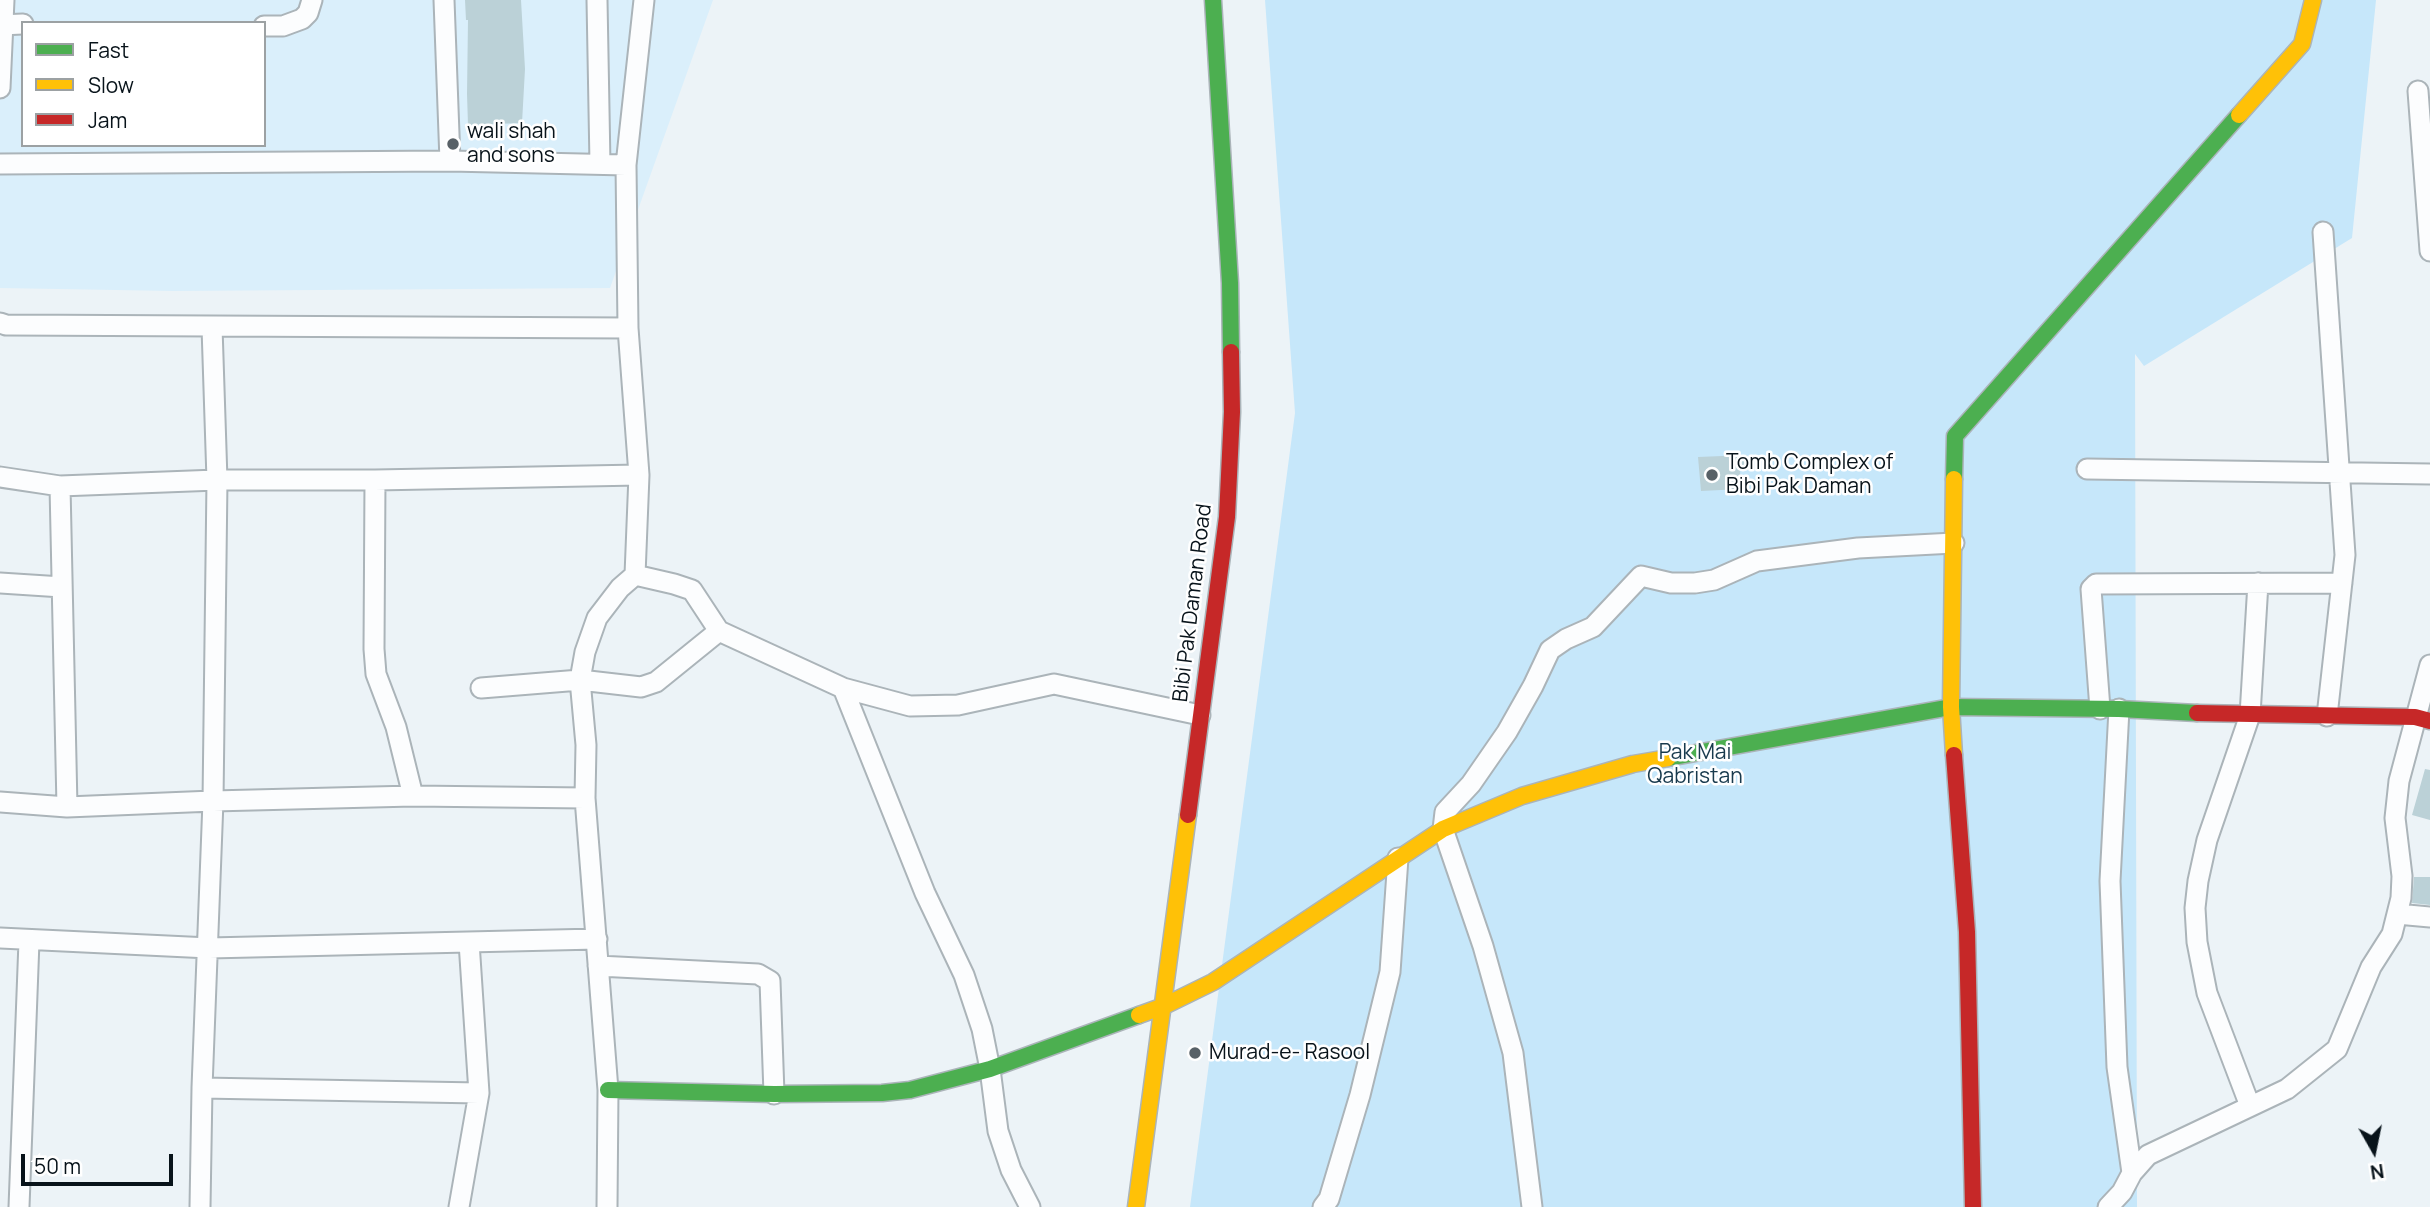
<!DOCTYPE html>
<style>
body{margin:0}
#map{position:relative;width:2430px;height:1207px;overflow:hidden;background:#ecf3f7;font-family:Manrope,sans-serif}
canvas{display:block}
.legend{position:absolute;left:21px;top:21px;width:245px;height:126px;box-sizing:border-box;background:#fff;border:2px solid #9ca1a3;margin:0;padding:9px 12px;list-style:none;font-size:21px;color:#08131a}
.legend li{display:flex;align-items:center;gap:14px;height:35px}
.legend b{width:35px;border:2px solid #9ca1a3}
.north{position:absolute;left:2339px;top:1116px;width:70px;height:70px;-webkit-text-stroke:5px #fff;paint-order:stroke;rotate:171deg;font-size:19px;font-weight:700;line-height:28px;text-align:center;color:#08131a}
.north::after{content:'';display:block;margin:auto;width:24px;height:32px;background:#08131a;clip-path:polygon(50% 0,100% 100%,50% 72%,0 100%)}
.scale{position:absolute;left:21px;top:1154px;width:152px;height:32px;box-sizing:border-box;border:4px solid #08131a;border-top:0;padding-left:9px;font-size:21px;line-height:24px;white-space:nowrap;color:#08131a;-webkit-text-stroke:5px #fff;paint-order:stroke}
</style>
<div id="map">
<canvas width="2430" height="1207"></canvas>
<ul class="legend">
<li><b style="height:9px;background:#4caf50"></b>Fast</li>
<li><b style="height:9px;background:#ffc107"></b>Slow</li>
<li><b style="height:9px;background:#c62828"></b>Jam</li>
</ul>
<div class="north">N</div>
<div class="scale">50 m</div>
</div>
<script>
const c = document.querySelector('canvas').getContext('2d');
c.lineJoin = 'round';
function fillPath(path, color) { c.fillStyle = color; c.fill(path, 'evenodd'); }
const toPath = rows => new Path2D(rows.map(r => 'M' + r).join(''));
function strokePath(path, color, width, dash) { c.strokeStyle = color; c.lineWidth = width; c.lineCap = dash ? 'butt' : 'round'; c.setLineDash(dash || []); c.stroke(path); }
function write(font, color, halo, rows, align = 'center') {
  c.font = font + ' Manrope,sans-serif'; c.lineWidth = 5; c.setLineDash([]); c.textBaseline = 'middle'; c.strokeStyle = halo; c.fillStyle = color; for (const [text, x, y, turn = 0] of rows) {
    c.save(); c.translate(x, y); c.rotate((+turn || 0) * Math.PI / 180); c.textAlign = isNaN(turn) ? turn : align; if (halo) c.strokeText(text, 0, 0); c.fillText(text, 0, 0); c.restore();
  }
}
fillPath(toPath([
 [0,0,713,0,610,288,173,291,0,288],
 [23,23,264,23,264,145,23,145]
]), '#daeffb');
fillPath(toPath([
 [1265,0,2376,0,2352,238,2144,366,2135,354,2137,1207,1190,1207,1295,413]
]), '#c6e7fa');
fillPath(toPath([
 [465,0,521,0,525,69,522,123,468,125,467,94,468,20,466,20],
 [1747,455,1748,470,1740,470,1741,489,1701,491,1698,457],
 [2425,769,2430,770,2430,820,2412,815],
 [2414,877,2430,877,2430,905,2412,903]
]), '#bbd1d7');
const street = toPath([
 [444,0,450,161],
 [597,0,600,164],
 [0,25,23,24],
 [264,26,283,26,302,19,308,13,312,0],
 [0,88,4,0],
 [2418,91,2430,251],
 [0,164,450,161,626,165],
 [2323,232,2345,555,2327,716],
 [0,323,6,325,628,328],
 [2087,469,2430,474],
 [0,477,60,486,217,480,375,480,639,475],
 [375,480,374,649,376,674,396,727,413,796],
 [60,486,67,807],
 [635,575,674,584,692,590,719,631,843,688,910,706,958,705,1054,684,1200,715],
 [0,583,62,587],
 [481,688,580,680,641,687,656,682,719,631],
 [843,688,925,893,964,975,982,1029,990,1069,998,1131,1011,1170,1030,1207],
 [2100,709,2091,589,2096,584,2342,583],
 [2119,709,2110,881,2117,1067,2132,1173],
 [0,802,67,807,213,801,413,796,585,798],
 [2397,914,2430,917],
 [0,938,209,948,597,939],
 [598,966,758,974,770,981,774,1094],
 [202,1088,479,1093],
 [2250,1106,2207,993,2197,942,2195,908,2198,881,2207,840,2250,715,2258,583],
 [19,1207,29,941],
 [200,1207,202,1088,213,801,217,480,212,327],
 [459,1207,479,1093,469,942],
 [607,1207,608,1090,585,798,586,745,580,680,585,652,597,618,620,588,635,575,639,475,628,328,626,165,644,0],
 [1323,1207,1329,1199,1360,1095,1390,972,1398,858],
 [1532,1207,1513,1053,1483,946,1443,829,1445,812,1471,784,1507,732,1533,686,1550,650,1566,639,1593,627,1641,576,1671,583,1695,583,1714,580,1757,561,1858,548,1954,543],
 [2108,1207,2122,1192,2132,1173,2148,1155,2287,1089,2337,1049,2371,967,2392,934,2401,898,2402,876,2395,818,2399,781,2430,665]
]);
const fast = toPath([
 [1213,0,1230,283,1231,352],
 [1954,479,1955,436,2239,115],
 [1668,758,1951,707,2119,709,2197,713],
 [608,1090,774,1094,882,1093,910,1090,990,1069,1139,1015]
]);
const slow = toPath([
 [2239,115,2302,44,2313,0],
 [1954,479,1951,707,1954,755],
 [1139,1015,1164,1006,1213,982,1443,829,1522,796,1633,764,1668,758],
 [1136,1207,1188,815]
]);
const jam = toPath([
 [2197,713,2415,717,2430,721],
 [1954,755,1967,932,1973,1207],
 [1188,815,1227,517,1232,412,1231,352]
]);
strokePath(street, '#abb4b9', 23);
strokePath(fast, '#abb4b9', 19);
strokePath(slow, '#abb4b9', 19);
strokePath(jam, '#abb4b9', 19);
strokePath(street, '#fcfdfe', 19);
strokePath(fast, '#4caf50', 16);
strokePath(slow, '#ffc107', 16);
strokePath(jam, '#c62828', 16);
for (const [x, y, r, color] of [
 [453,144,7,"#586167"],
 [1712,475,7,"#586167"],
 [1195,1053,7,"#586167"]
]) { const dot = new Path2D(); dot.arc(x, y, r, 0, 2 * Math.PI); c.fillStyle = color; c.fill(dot); strokePath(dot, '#fff', 2.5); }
write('21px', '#08131a', '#fff', [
 ["wali shah",467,132],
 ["and sons",467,156],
 ["Tomb Complex of",1726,463],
 ["Bibi Pak Daman",1726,487],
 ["Murad-e- Rasool",1209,1053]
], 'left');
write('21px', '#08131a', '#fff', [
 ["Bibi Pak Daman Road",1193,603,-83]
]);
write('21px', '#183a4d', '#fff', [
 ["Pak Mai",1695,753],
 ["Qabristan",1695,777]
]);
</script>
